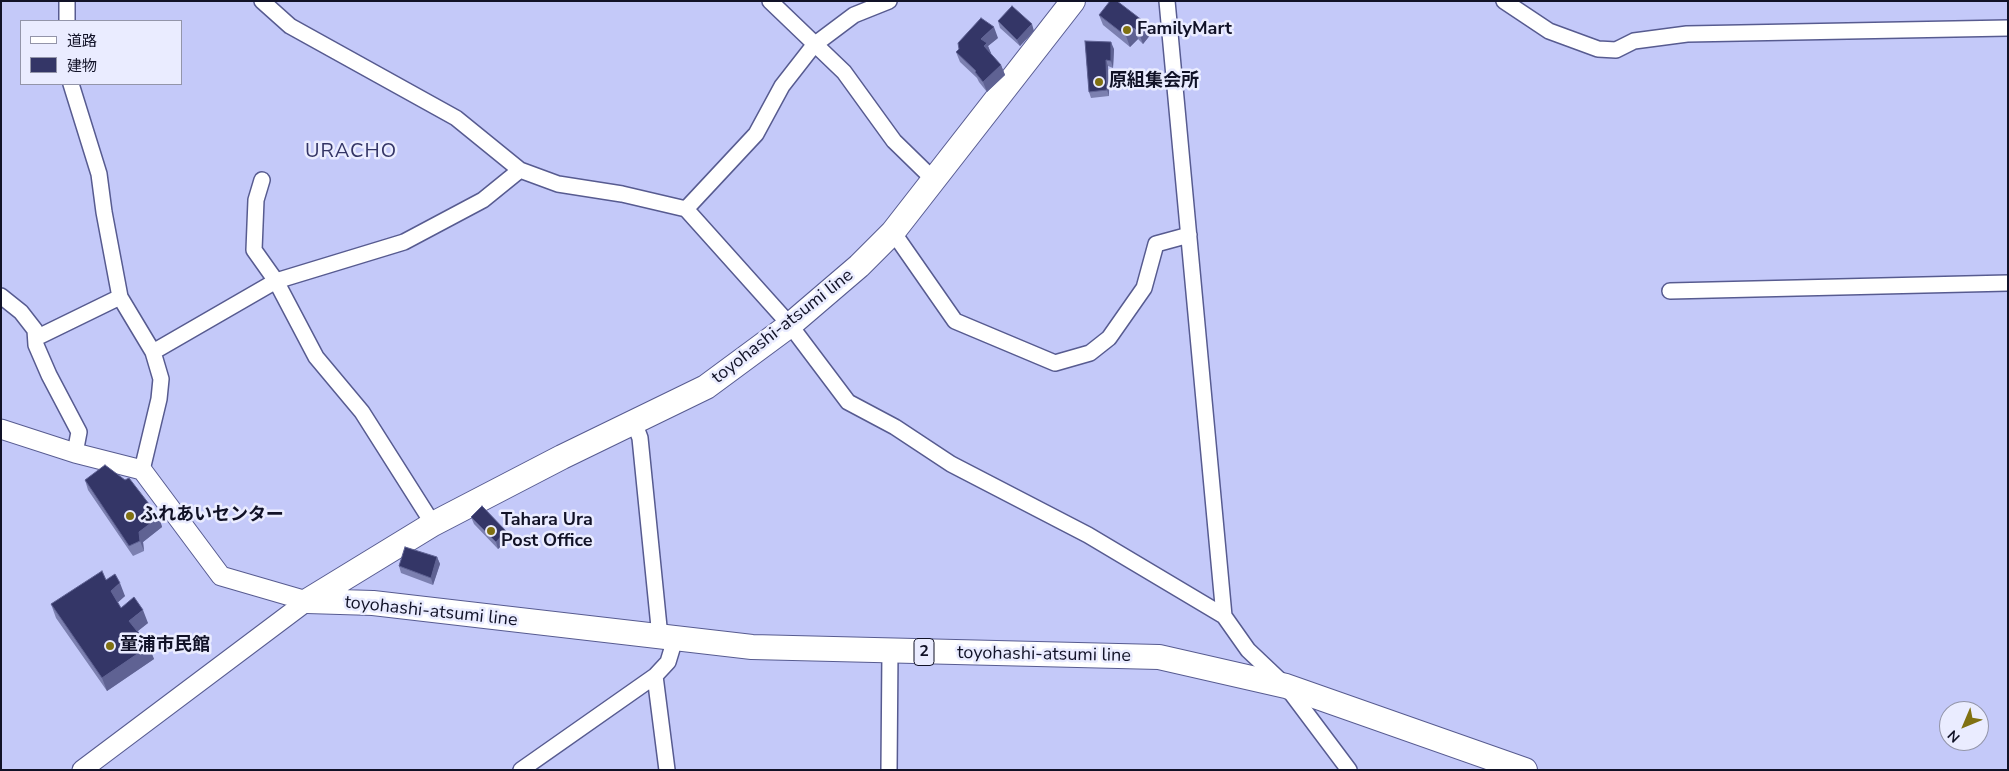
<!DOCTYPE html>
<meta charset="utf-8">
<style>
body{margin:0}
#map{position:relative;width:2009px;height:771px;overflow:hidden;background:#c4c9f9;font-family:"Nunito Sans","Noto Sans JP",sans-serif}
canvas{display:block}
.frame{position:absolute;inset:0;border:2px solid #111227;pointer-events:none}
.legend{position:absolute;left:20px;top:20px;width:162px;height:65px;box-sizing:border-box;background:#eaecff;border:1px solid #9395a9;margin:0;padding:6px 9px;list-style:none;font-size:15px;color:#111227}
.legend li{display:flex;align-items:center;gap:10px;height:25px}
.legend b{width:25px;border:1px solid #9395a9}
.north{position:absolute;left:1939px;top:701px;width:50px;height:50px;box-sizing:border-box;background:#eaecff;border:1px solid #9395a9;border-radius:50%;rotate:225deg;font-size:14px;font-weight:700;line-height:20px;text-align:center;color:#111227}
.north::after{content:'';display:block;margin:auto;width:18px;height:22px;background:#807112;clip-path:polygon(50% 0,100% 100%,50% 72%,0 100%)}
</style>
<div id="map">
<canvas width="2009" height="771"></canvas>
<div class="frame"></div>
<ul class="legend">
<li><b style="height:6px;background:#fff"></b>道路</li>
<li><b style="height:14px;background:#343667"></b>建物</li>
</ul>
<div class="north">N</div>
</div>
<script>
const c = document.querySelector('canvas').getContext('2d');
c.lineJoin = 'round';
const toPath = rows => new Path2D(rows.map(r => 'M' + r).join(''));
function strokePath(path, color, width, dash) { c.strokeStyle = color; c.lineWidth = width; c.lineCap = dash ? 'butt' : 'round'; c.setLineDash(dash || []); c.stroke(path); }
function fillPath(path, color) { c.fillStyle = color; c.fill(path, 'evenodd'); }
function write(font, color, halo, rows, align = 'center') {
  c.font = font + ' "Nunito Sans","Noto Sans JP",sans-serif'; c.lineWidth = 5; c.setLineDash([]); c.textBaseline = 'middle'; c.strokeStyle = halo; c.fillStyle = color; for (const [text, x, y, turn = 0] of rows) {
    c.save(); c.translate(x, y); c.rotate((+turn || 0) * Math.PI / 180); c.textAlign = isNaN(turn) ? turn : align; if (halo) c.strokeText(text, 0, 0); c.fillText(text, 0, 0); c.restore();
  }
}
const minor = toPath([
 [262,1,290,26,456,118,520,170,558,184,622,194,686,209,790,325,848,402,895,427,951,464,1088,535,1224,616],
 [770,1,844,72,894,141,934,180],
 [1167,1,1224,616,1248,650,1286,686,1349,770],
 [1504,1,1549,31,1598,49,1616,50,1634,41,1687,34,2008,28],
 [67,21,67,1],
 [71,84,99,174,104,212,120,297,153,352,161,379,159,399,142,470],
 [262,180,256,200,254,250,276,281,316,357,362,412,433,524],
 [686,209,756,134,782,86,814,45,854,15,889,1],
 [893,232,955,321,1055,363,1090,353,1109,338,1144,288,1156,244,1189,235],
 [1670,291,2008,283],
 [1,296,21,312,35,330,36,345,49,375,79,432,75,453],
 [36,338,120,297],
 [153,352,276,281,404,242,483,200,520,170],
 [634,422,640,438,660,637],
 [521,770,655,676],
 [667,770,655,676,668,662,675,639],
 [889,770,890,651]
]);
const tertiary = toPath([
 [1,429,75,453,142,470,221,576,307,601],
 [82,770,307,601]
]);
const primary = toPath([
 [307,601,373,603,752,647,1159,657,1286,686,1525,770],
 [307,601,433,524,562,457,706,387,790,325,859,266,893,232,1073,1]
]);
strokePath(minor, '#575b90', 18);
strokePath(tertiary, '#575b90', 21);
strokePath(primary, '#575b90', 26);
strokePath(minor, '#fff', 15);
strokePath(tertiary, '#fff', 19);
strokePath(primary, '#fff', 24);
fillPath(toPath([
 [1099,15,1151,34,1143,44,1138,39,1130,47,1103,25],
 [998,21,1034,31,1020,46,1000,28],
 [998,38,988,46,991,54,1001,65,1005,75,987,92,979,82,977,78,960,62,956,52],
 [1085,41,1114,49,1113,68,1108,66,1109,96,1091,98,1089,92],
 [85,480,159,517,162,527,143,542,144,551,133,556,88,490],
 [471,517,509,538,498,549,474,524],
 [437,557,440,564,433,585,401,573,399,566],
 [106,580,125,596,117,603,121,608,148,623,138,631,154,659,107,691,56,618,51,604]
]), '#7c80b0');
fillPath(toPath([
 [1032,24,1034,31,1020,46,1017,40],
 [1147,24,1151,34,1143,44,1139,33],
 [994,27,998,38,988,46,991,53,988,56,981,39],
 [1134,28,1138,39,1130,47,1126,36],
 [1111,42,1114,49,1113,68,1111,61],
 [1106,60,1108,66,1109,96,1107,90],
 [1001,65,1005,75,987,92,983,82],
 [159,517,162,527,143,542,144,551,140,541,139,532],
 [506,531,509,538,498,549,496,542],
 [437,557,440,564,433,585,431,578],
 [120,583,125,596,116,604,111,591],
 [143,610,148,623,134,634,129,621],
 [149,646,154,659,107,691,102,678]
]), '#5f6293');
const building = toPath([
 [1110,1,1117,1,1147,24,1139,33,1134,28,1126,36,1099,15,1110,1],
 [1012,6,1032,24,1017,40,998,21,1012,6],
 [981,18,994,27,981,39,987,43,984,46,1001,65,983,82,975,72,976,71,956,52,959,49,958,43,981,18],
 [1085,41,1111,42,1111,61,1106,60,1107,90,1089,92,1085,41],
 [105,465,125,480,129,478,159,517,139,532,140,541,129,546,85,480,105,465],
 [482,506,506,531,496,542,471,517,482,506],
 [405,547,437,557,431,578,399,566,405,547],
 [102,571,106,580,115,574,120,583,111,591,121,608,134,597,143,610,129,621,149,646,102,678,51,604,102,571]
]);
fillPath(building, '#343667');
strokePath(building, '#5f6293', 1);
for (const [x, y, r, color] of [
 [1127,30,5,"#807112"],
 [1099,82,5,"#807112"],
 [130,516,5,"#807112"],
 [491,531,5,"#807112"],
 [110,646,5,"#807112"]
]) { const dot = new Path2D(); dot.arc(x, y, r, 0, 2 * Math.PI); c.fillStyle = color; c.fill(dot); strokePath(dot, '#eaecff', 2); }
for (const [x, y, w] of [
 [924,652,20]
]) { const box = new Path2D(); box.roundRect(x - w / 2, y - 13.5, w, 27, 4); c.fillStyle = '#eaecff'; c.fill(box); strokePath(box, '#111227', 1); }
write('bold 16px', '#111227', null, [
 ["2",924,652]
]);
write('bold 18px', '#111227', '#eaecff', [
 ["FamilyMart",1137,30],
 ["原組集会所",1109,82],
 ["ふれあいセンター",140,516],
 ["Tahara Ura",501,521],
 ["Post Office",501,542],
 ["童浦市民館",120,646]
], 'left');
write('18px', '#111227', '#eaecff', [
 ["toyohashi-atsumi line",783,327,-38],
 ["toyohashi-atsumi line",431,612,6],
 ["toyohashi-atsumi line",1044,655,1]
]);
c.letterSpacing = '1px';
write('20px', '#333465', '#eaecff', [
 ["URACHO",351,152]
]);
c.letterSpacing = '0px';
</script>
